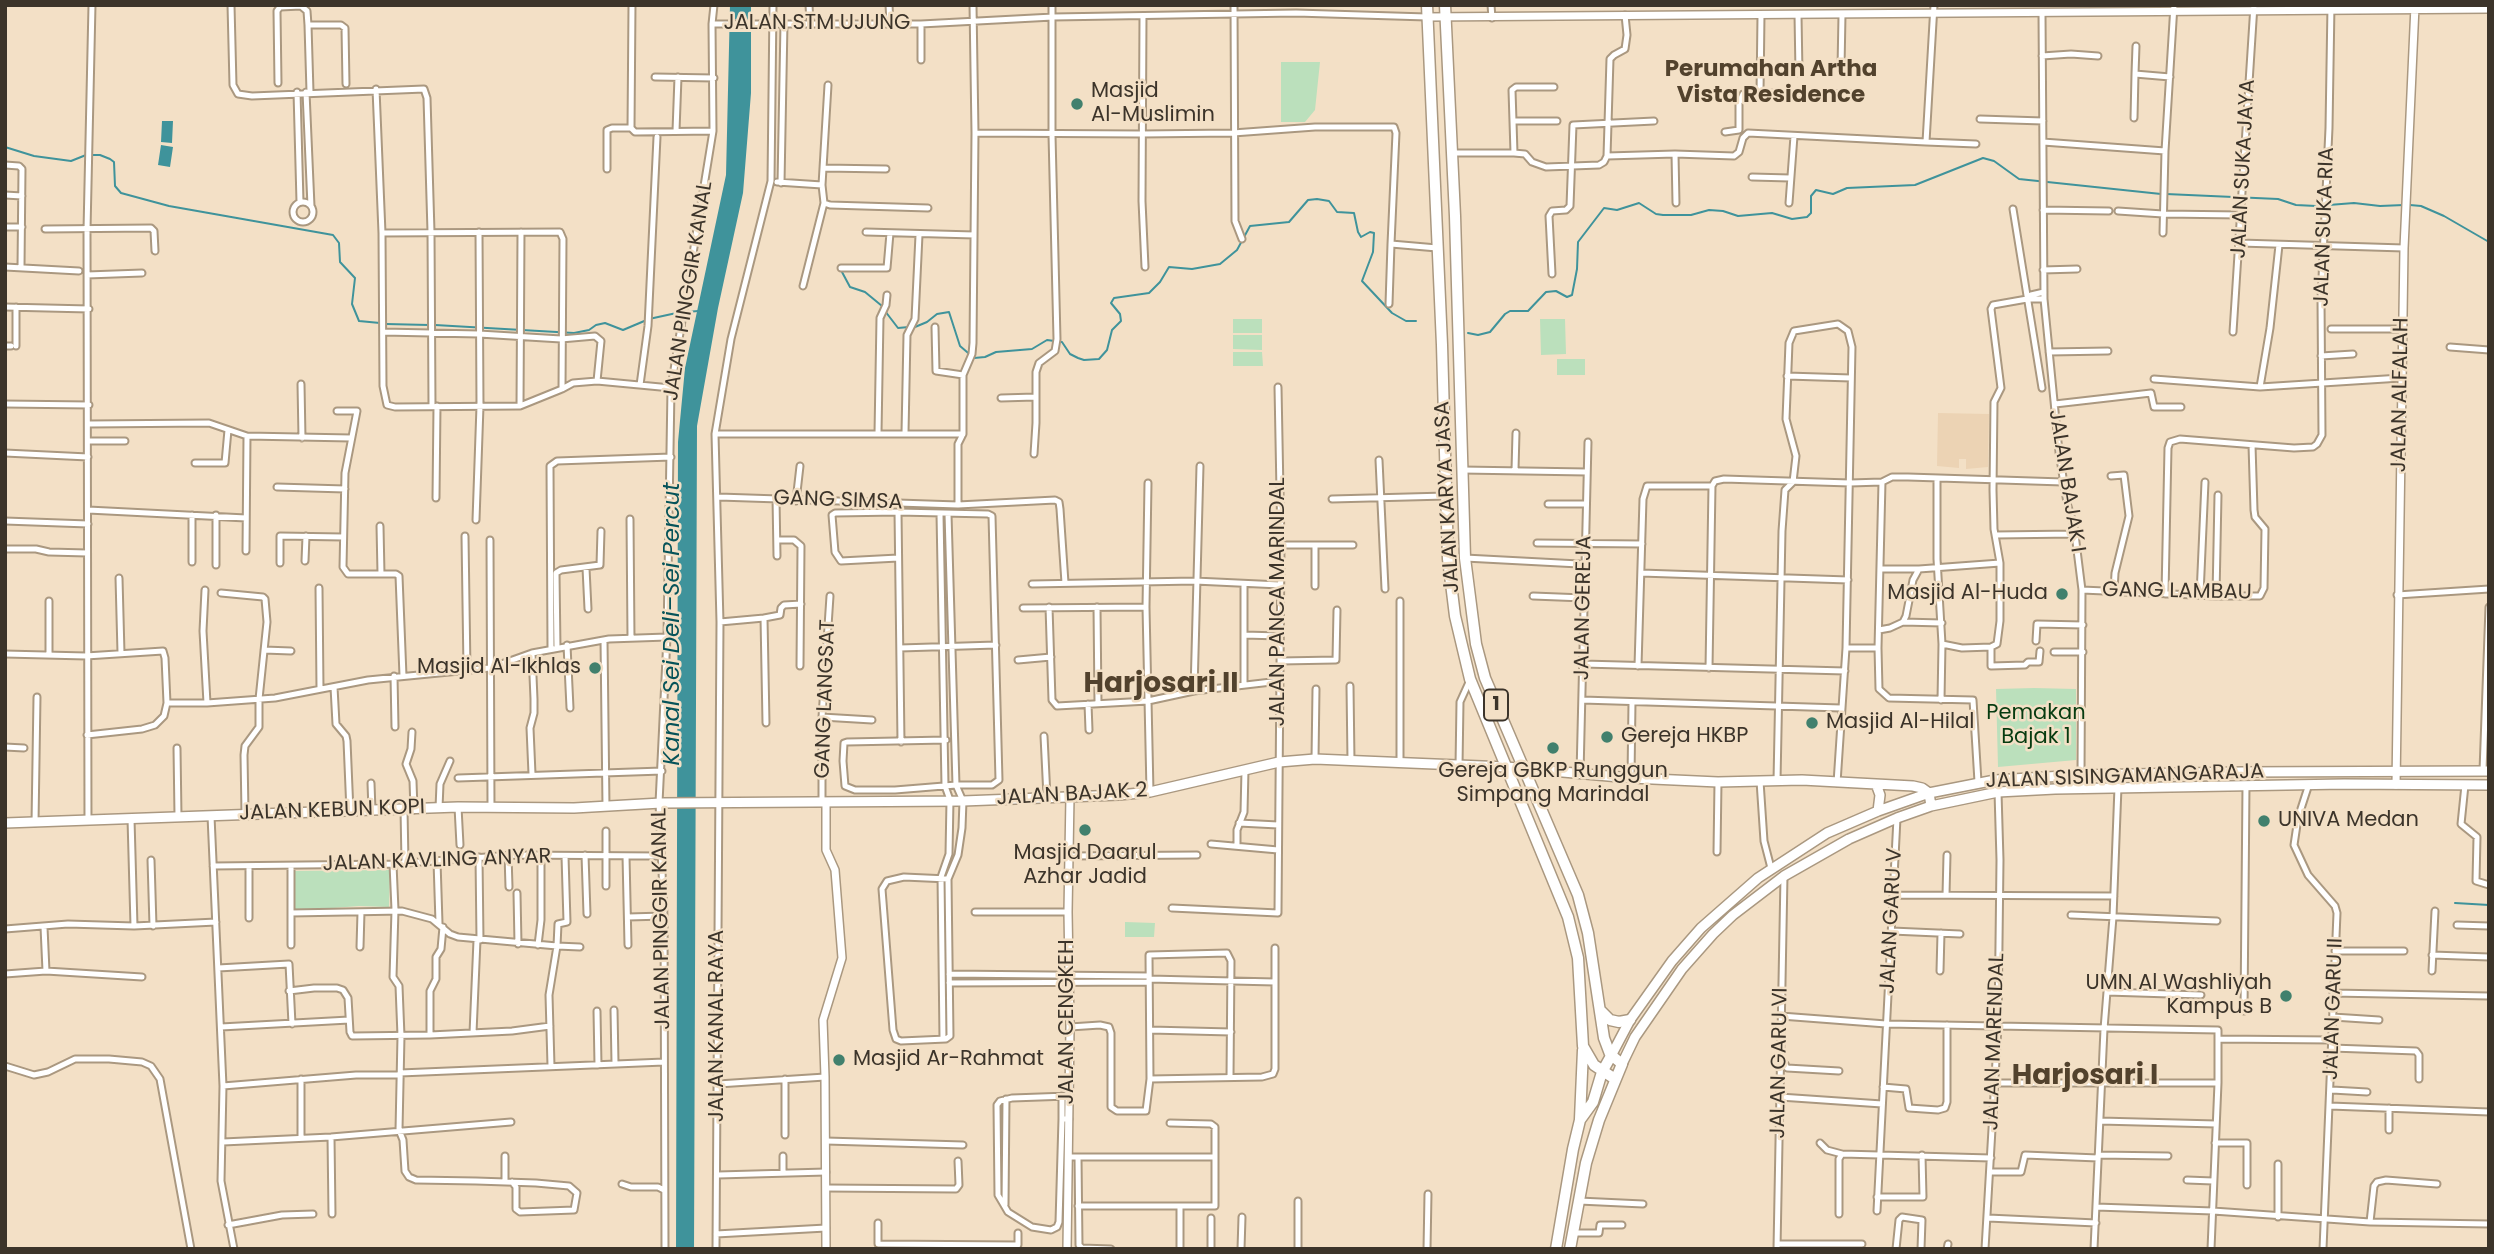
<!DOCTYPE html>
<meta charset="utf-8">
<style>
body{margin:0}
#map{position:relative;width:2494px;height:1254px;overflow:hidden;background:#f3e0c6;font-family:Poppins,sans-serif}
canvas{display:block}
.frame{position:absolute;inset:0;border:7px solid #3c342a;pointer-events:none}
</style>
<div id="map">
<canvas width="2494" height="1254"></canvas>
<div class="frame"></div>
</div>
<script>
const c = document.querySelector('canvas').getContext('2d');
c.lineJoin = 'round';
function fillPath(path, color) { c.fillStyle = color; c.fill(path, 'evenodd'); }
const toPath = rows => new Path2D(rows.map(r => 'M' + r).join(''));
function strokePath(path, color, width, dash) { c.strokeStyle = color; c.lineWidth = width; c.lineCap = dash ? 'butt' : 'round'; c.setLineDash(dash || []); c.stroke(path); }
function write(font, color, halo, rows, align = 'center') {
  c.font = font + ' Poppins,sans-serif'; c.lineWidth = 5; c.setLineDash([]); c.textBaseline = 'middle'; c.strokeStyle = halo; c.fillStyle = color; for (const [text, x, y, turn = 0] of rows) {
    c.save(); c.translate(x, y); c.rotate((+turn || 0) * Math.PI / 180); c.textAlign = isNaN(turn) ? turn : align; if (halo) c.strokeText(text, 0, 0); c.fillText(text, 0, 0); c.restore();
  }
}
fillPath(toPath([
 [1938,413,1989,414,1988,467,1966,469,1966,459,1959,459,1959,468,1937,466]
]), '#ecd3b4');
fillPath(toPath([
 [1281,62,1320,62,1315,110,1305,122,1281,122],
 [1233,319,1262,319,1262,333,1233,333],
 [1540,319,1565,319,1566,354,1541,355],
 [1233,335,1262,335,1262,350,1233,349],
 [1233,352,1262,352,1263,366,1233,366],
 [1557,359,1585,359,1585,375,1557,375],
 [2034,688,2076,689,2076,760,1998,767,1996,689],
 [390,870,389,907,359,906,294,911,292,871],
 [1125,922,1155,923,1154,937,1125,937]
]), '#bbe0bc');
fillPath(toPath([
 [730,5,751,5,751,93,743,193,718,308,697,426,694,1249,676,1249,678,442,685,368,726,175],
 [162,121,173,121,172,143,161,142],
 [161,145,173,147,170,167,158,165]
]), '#3f939b');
fillPath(toPath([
 [726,19,754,20,754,32,727,32]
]), '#f3e0c6');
strokePath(toPath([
 [5,147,34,156,71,161,86,155,100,155,110,159,114,162,115,186,121,193,169,206,333,235,339,243,340,262,355,278,352,304,359,321,380,323],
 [2166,194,2278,199,2296,205,2316,206,2354,203,2380,206,2404,205],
 [2410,205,2421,206,2444,216,2489,242],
 [842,272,850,287,865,292,882,306],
 [885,311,898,328,909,327],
 [687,312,698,311],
 [386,324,429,325],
 [435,325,574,333,589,330,596,325,605,323,623,330,649,319,681,312],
 [915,327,927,322,937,314,949,312,960,346,974,358,985,357,996,352,1032,349,1047,340,1062,342,1070,354,1078,358,1084,360,1099,359,1107,350,1112,330,1121,321,1120,314,1111,303,1114,298,1149,293,1160,282,1169,267,1192,269,1220,264,1237,250,1250,226,1289,222,1308,200,1317,199,1329,201,1337,212,1354,213,1358,232,1361,237,1370,232,1374,233,1373,252,1362,281,1392,313,1406,321,1416,321],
 [1468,333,1478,335,1490,332,1505,314,1510,311,1528,311,1546,292,1556,291,1567,297,1572,295,1577,269,1578,242,1604,208,1617,210,1639,203,1656,214,1663,215,1691,215,1709,210,1723,211,1738,216,1772,213,1792,219,1807,217,1811,213,1811,196,1816,190,1833,194,1847,188,1915,185,1983,158,1994,161,2019,179,2161,194],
 [2455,903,2489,905]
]), '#3f939b', 2);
const minor = toPath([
 [231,5,233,85,238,94,252,96,424,89,427,98,431,232,432,406],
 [632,5,631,128,635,132,713,131],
 [809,5,810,22],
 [889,5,890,22],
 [1234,5,1235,221,1242,239],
 [1491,5,1492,18],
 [2042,13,2044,299,2059,452,2067,503,2074,526,2082,590,2081,775],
 [1625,15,1627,35,1625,49,1614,55,1610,59,1607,156,1675,154,1734,156,1739,152,1743,138,1748,133,1926,142,1934,5],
 [1761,15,1760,93,1860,94],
 [1798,15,1799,73],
 [1143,17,1142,201,1145,267],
 [712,24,921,24,1053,17,1296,13,1427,17],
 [921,24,921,60],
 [2042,56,2071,54,2098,56],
 [1841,68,1842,15],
 [2135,74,2136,46],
 [655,77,714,78],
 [278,83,277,11,280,7,301,6,307,11,308,25],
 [376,89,382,233],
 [297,92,300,202],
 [306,92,311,206],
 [310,92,308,25,341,25,345,28,346,84],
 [2134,118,2135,74,2170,77],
 [1980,119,2043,121],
 [1513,121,1557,121],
 [676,131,678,77],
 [1725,132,1739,130,1739,103,1743,94,1760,93],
 [975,133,1141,134,1233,133,1315,127,1394,127,1396,133,1391,244,1437,248],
 [1926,142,1976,144],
 [2043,142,2165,151],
 [1452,153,1514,153,1512,90,1516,87,1554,87],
 [1514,153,1525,154,1532,162,1546,167,1599,165,1604,162,1607,156],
 [1675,154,1676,203],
 [5,165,19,166,22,169,21,267],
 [824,168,886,169],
 [607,169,607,130,612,128,631,128],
 [1752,177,1790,178],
 [777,182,822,185,828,85],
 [781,183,784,23],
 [822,185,824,203,830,205,928,208],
 [5,195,22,196],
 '293 212a10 10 0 1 1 20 0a10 10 0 1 1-20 0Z',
 [1789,203,1794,136],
 [2013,209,2042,388],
 [2043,210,2109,211],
 [2118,211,2163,214,2241,215],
 [5,227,22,227],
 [45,229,151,228,154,231,155,251],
 [866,232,974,235],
 [2163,233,2165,151,2174,5],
 [2240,243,2404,248],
 [2279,245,2270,328,2260,387,2401,378],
 [5,267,79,271],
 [841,268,887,268,890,233],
 [2043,270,2077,269],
 [1552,274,1549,216,1552,211,1566,210,1570,206,1573,125,1654,121],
 [87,275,142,273],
 [803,286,824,203],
 [2027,299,2031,295,2044,292],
 [1389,304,1391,244],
 [5,307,89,309],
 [935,327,936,371,963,375],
 [2331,329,2402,329],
 [383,332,479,334,561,339,595,336,601,341,597,381],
 [2233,332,2254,5],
 [5,346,11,346],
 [16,346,16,307],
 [2450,347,2489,350],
 [2049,352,2108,351],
 [2321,356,2353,354],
 [1787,376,1851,378],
 [2154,379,2260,387],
 [301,384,302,438],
 [640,385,648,326,657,137],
 [562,389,563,239,560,232,382,233,383,386,387,405,395,407,520,406,562,389,573,383,597,381,671,388],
 [1001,398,1035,397],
 [5,404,89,405],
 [2055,404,2151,393,2154,407,2181,407],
 [520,406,521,232],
 [337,411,357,411,345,473,343,567,348,574,396,574,399,576,403,676],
 [89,424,209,423,247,436,351,438],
 [878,433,880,318,886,305,887,295],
 [905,433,907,335,915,319,919,235],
 [715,434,963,434],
 [88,441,125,441],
 [5,453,88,457],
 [1034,454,1036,423,1036,372,1039,363,1055,351,1057,339,1052,135,1052,5],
 [1379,460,1385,589],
 [195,463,225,463,228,430],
 [1462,470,1587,472],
 [1515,470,1516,433],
 [2111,476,2124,475,2129,516,2115,573,2114,591],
 [1937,479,1937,559,1942,644,1962,648,1991,647,1997,644,2000,621,2000,563,1994,529,1993,490,1994,402,2001,388,1991,309,1993,305,2027,299,2044,299],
 [1882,482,1878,648,1879,689,1889,698,1973,700,1978,782],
 [1148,483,1146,607,1150,792],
 [277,487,345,489],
 [719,497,958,505,1055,500,1059,502,1060,509,1065,583],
 [436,498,437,406],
 [776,498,777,556],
 [1332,499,1446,496],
 [796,501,800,466],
 [1548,504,1586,504],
 [958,505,958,444,963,434,963,375,972,354,973,343,975,133,973,5],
 [88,510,246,518],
 [898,512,901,742],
 [940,514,945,786,950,800,949,854,941,877,943,1039],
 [192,515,192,562],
 [216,515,216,565],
 [630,519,631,638],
 [476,520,480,406,479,232],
 [5,521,88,524],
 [380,526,381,574],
 [1995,535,2075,534],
 [465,536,467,670],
 [490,540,491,808],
 [777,540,794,540,801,546,800,666],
 [1537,543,1642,544],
 [1281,545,1353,545],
 [5,549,36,549,49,552,87,553],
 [246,551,247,436],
 [898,558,841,561,835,552,832,515,835,513,898,512,988,514,992,516,999,780,992,785,956,785,895,790,855,790,845,786,843,761,844,743,847,742,946,740],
 [1465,558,1579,564],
 [305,561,306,536],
 [280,563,280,536,343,537],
 [586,568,588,609],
 [1881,569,1919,569],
 [1641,573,1848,580],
 [119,578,121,653],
 [1032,584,1195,581,1280,585],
 [1315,586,1315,546],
 [319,588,320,689],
 [205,590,203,631,207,703],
 [2082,590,2216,596,2260,596,2264,588,2265,529,2255,517,2254,510,2252,445],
 [221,593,263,597,265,599,267,622,259,699,259,727,245,746,244,755,245,813],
 [2165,594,2168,448,2170,442,2180,439,2294,448,2313,447,2317,444,2322,435,2321,299,2329,128,2331,5],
 [2200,595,2205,482],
 [2397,595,2489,589],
 [1533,596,1584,598],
 [2216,596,2218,495],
 [1049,607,1052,700,1057,706,1148,701,1194,691,1280,681],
 [1097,607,1098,703],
 [1023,608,1146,607],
 [720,622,764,618],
 [1903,622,1942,623],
 [1879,630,1890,628,1903,622,1906,616,1913,580,1919,569,2000,563],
 [1244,635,1280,636],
 [604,640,606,807],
 [2036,641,2037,624,2083,625],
 [567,645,570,708],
 [1991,647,1991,666,2025,665,2028,662,2039,662,2040,651],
 [557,648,556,573,561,570,600,565,601,531],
 [900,648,996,645],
 [1846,648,1878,648],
 [551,649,550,466,557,461,671,457],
 [264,650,291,651],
 [2054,652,2083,652],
 [532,653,534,699,534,713,530,728,532,774],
 [5,654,86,656,163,651,165,658,167,703,207,703,275,698,368,680,490,668,532,653,609,639,667,637],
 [49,655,49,601],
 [1018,660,1051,657],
 [1280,661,1336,660,1337,610],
 [1583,664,1845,671],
 [1638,666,1643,499,1647,486,1712,486,1715,481,1724,479,1850,483,1882,482,1892,477,1908,477,2063,482],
 [1709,668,1712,486],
 [394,676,395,727],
 [1244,685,1244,585],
 [1350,686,1351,761],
 [334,687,336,724,346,736,347,741,350,812],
 [1194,691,1200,466],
 [1582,700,1841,708],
 [1941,700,1942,644],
 [1088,704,1089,730],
 [822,717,872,720],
 [766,723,764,618,780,615,781,608,784,605,801,604],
 [412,732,411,749,406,764,413,781,414,810],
 [87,735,142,729,155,725,164,716,167,703],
 [1044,736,1047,797],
 [5,747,24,748],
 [177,748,178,816],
 [1315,759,1316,689],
 [1400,763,1400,601],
 [1459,766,1460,702,1470,680],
 [2483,771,2489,607],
 [1580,774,1588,442],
 [458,778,662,771],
 [1631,778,1632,702],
 [1760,781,1764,841,1771,868],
 [1777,781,1782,531,1785,490,1793,482,1796,456,1786,419,1789,343,1794,331,1838,324,1848,331,1852,347,1846,648,1837,783],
 [371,783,372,811],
 [2309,784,2298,818,2294,845,2308,875,2335,906,2337,913,2323,1249],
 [2465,785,2461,824,2477,837,2476,881,2489,885],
 [822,802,822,717,830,596],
 [458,807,460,845],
 [439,808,440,784,450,761],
 [404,809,405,863],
 [211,816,223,1086,221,1181,234,1249],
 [131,819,134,926],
 [88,820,87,230,92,5],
 [35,823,37,697],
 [1239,823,1278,825],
 [1211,844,1278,850],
 [1237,846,1237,830,1244,812,1245,770],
 [1717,852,1718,782],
 [508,855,509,887],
 [585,855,587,914],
 [565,856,567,922,558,924,557,946,580,947],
 [626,856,628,945],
 [1070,856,1197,855],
 [479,857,480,940],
 [151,860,153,926],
 [437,861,439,923],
 [393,864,395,910,393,977,399,986,401,1036,399,1130,403,1140,405,1171,409,1177,416,1180,476,1181,536,1183,569,1186,577,1193,574,1210,520,1212,516,1209,516,1187,512,1182],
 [213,866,393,864,513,855,661,856],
 [249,866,249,918],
 [291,866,291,945],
 [948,879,904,877,887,881,882,889,893,1030,896,1039,901,1041,946,1039,950,1036,948,879,958,855,962,828,963,801,956,785,948,514],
 [606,886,606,831],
 [517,893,518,944],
 [1895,895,2114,896],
 [1946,895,1947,855],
 [1172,908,1278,913,1281,545,1278,387],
 [975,912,1068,912],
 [291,913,402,911,432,919,450,934,458,937,557,946,549,995,551,1066],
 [2071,915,2217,921],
 [628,917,664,916],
 [2457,925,2489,926],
 [44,927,46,971],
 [5,929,68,924,134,926,216,922],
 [1892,931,1960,934],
 [538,945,541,920,541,856],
 [360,947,361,912],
 [2335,951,2404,951],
 [2432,955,2489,957],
 [218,968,289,964,292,1024],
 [1940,971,1941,933],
 [2432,971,2435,911],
 [5,974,46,971,142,977],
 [949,974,1149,976],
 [1149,979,1275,982],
 [949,983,1149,982],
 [289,991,314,988,337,988,343,990,348,998,350,1032,352,1036,430,1035,512,1031,550,1026],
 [2107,992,2201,995],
 [2333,993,2489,996],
 [614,1010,615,1063],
 [597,1011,598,1065],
 [2244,1011,2246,785],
 [1781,1016,1886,1024,2218,1030,2218,1083,2211,1249],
 [2333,1017,2379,1020],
 [221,1027,349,1020],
 [1070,1027,1100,1025,1109,1027,1111,1033,1111,1107,1117,1111,1146,1111,1150,1079,1149,955,1227,953,1231,961,1230,1077],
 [1150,1030,1231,1032],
 [473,1033,477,940],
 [430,1035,430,991,436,979,436,957,441,949,443,927],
 [2218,1039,2332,1040],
 [2332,1048,2416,1051,2419,1055,2419,1079],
 [1780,1064,1785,1064,1787,1068,1839,1071],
 [5,1066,34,1075,48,1072,75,1059,109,1059,142,1062,151,1066,160,1079,191,1249],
 [400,1073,664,1062],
 [785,1079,785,1135],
 [1150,1079,1262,1077,1273,1074,1275,1069,1275,948],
 [1996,1083,2218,1083],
 [718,1084,825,1077],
 [223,1086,356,1075,400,1075],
 [1883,1087,1906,1089,1909,1108,1938,1110,1945,1108,1947,1102,1947,1025],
 [2332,1090,2367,1092],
 [1068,1096,1012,1098,1000,1101,997,1105,998,1195,1008,1212,1032,1227,1051,1230,1057,1227,1059,1222,1062,1119,1069,1119],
 [1780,1097,1882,1104],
 [2330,1106,2489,1112],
 [1062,1119,1062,1096],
 [2100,1121,2216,1124],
 [2389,1130,2389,1108],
 [331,1137,332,1214],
 [301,1138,301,1079],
 [826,1141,963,1145],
 [223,1142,331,1137,511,1122],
 [1820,1143,1827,1150,1842,1154],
 [2215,1143,2247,1143,2247,1185],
 [2098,1155,2168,1156],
 [505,1156,505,1182],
 [783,1156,783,1172],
 [1068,1157,1215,1157],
 [1078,1157,1079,1245,1082,1248,1111,1249],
 [1990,1172,2021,1172,2025,1155,2098,1158],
 [718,1175,826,1172],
 [2187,1180,2213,1181],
 [622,1184,631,1187,658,1187,664,1190],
 [826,1188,956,1189,959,1185,958,1161],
 [1877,1197,1923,1197,1922,1155],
 [1298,1201,1298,1249],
 [1579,1201,1643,1204],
 [1005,1205,1006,1099],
 [1078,1206,1215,1206,1215,1127,1211,1124,1170,1123],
 [2096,1207,2213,1211,2370,1222,2489,1224],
 [1877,1211,1897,818],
 [1839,1214,1839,1159,1842,1154,1991,1158],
 [2278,1217,2278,1164],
 [1988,1218,2096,1223],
 [2370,1222,2374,1186,2377,1182,2386,1180,2437,1184],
 [878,1223,878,1244,1018,1245,1018,1233],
 [228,1225,282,1215,313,1214],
 [1573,1233,1599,1233,1600,1225,1622,1225],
 [716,1234,826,1228],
 [1777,1244,1862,1244],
 [665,1249,664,916,659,803,667,637,671,388,713,131,712,24,714,5],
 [716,1249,720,622,715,434,731,339,771,181,773,5],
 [1180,1249,1180,1206],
 [1211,1249,1211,1218],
 [1241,1249,1242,1217],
 [1427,1249,1428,1194],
 [1777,1249,1784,876],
 [1896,1249,1899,1220,1902,1217,1922,1220,1921,1249],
 [1947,1249,1948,1244],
 [1985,1249,1998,1026,2000,860,1998,792],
 [2094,1249,2104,1029,2113,917,2118,787]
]);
const tertiary = toPath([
 [1427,17,2489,9],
 [2396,785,2404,248,2415,6],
 [826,1249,825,1077,823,1020,842,958,835,870,826,850,826,802],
 [1067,1249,1070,1027,1068,912,1070,796]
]);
const primary = toPath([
 [1876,784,1880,795,1878,811],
 [5,823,458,807,574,808,661,803,963,801,1119,795,1150,792,1279,762,1315,759,1506,767,1631,778,1718,782,1802,780,1913,786,1922,788,1929,793,1931,806],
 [1611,1056,1630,1020,1672,961,1701,928,1758,878,1827,833,1878,811,1929,793,1995,780,2081,775,2242,772,2489,771],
 [1622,1064,1635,1037,1682,969,1713,934,1733,915,1784,876,1849,839,1897,818,1931,806,1998,792,2055,789,2344,784,2489,785]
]);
const trunk = toPath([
 [1427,5,1442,345,1448,559,1455,616,1470,679,1568,917,1578,958,1583,1046,1594,1065,1615,1079],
 [1445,5,1455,216,1465,558,1476,644,1485,678,1578,895,1588,933,1604,1038,1610,1054,1622,1064,1599,1120,1586,1163,1570,1249],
 [1600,1010,1610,1020,1619,1022,1630,1020],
 [1580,1119,1583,1050],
 [1556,1249,1573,1149,1580,1120,1593,1102,1602,1072,1611,1056]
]);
strokePath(minor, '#aa9880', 9);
strokePath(tertiary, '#aa9880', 10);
strokePath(primary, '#aa9880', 12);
strokePath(trunk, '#aa9880', 13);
strokePath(minor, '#fff', 5);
strokePath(tertiary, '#fff', 7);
strokePath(primary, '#fff', 9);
strokePath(trunk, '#fff', 10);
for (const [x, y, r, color] of [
 [1077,104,7,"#41806d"],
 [2062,594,7,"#41806d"],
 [595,668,7,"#41806d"],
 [1812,723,7,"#41806d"],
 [1607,737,7,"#41806d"],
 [1553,748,7,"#41806d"],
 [2264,821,7,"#41806d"],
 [1085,830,7,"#41806d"],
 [2286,996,7,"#41806d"],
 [839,1060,7,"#41806d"]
]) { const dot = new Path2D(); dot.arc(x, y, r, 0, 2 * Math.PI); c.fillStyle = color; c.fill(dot); strokePath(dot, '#f3e0c6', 2.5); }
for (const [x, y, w] of [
 [1496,705,24]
]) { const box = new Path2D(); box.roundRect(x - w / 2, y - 15.5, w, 31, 5); c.fillStyle = '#f3e0c6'; c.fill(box); strokePath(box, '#3c342a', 2); }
write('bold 19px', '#3c342a', null, [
 ["1",1496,705]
]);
write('21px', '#3c342a', '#f3e0c6', [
 ["JALAN STM UJUNG",817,24],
 ["JALAN SUKA JAYA",2244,169,-87],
 ["JALAN SUKA RIA",2325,227,-88],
 ["JALAN PINGGIR KANAL",689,291,-81],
 ["JALAN ALFALAH",2401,395,-89],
 ["JALAN BAJAK I",2066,481,81],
 ["JALAN KARYA JASA",1448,497,-93],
 ["GANG SIMSA",838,501,2],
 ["GANG LAMBAU",2177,592,1],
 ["JALAN PANCA MARINDAL",1279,602,-90],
 ["JALAN GEREJA",1584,608,-89],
 ["GANG LANGSAT",826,699,-88],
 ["JALAN SISINGAMANGARAJA",2125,777,-2],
 ["JALAN BAJAK 2",1072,795,-3],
 ["JALAN KEBUN KOPI",332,811,-2],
 ["JALAN KAVLING ANYAR",437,861,-2],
 ["JALAN PINGGIR KANAL",662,919,-91],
 ["JALAN GARU V",1892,921,-87],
 ["JALAN GARU II",2334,1009,-88],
 ["JALAN CENGKEH",1068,1022,-90],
 ["JALAN KANAL RAYA",718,1026,-90],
 ["JALAN MARENDAL",1995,1042,-88],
 ["JALAN GARU VI",1780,1063,-89]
]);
write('21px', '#3c342a', '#f3e0c6', [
 ["Masjid",1091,92],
 ["Al-Muslimin",1091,116],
 ["Masjid Al-Huda",2048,594,"right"],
 ["Masjid Al-Ikhlas",581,668,"right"],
 ["Masjid Al-Hilal",1826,723],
 ["Gereja HKBP",1621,737],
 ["Gereja GBKP Runggun",1553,772,"center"],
 ["Simpang Marindal",1553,796,"center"],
 ["UNIVA Medan",2278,821],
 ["Masjid Daarul",1085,854,"center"],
 ["Azhar Jadid",1085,878,"center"],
 ["UMN Al Washliyah",2272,984,"right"],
 ["Kampus B",2272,1008,"right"],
 ["Masjid Ar-Rahmat",853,1060]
], 'left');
write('21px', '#063b10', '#f3e0c6', [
 ["Pemakan",2036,714],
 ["Bajak 1",2036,738]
]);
write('bold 23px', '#52422d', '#f3e0c6', [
 ["Perumahan Artha",1771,70],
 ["Vista Residence",1771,96]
]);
write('italic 23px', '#065359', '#f3e0c6', [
 ["Kanal Sei Deli–Sei Percut",673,624,-90]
]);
write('bold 28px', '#52422d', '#f3e0c6', [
 ["Harjosari II",1161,685],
 ["Harjosari I",2085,1077]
]);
</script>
